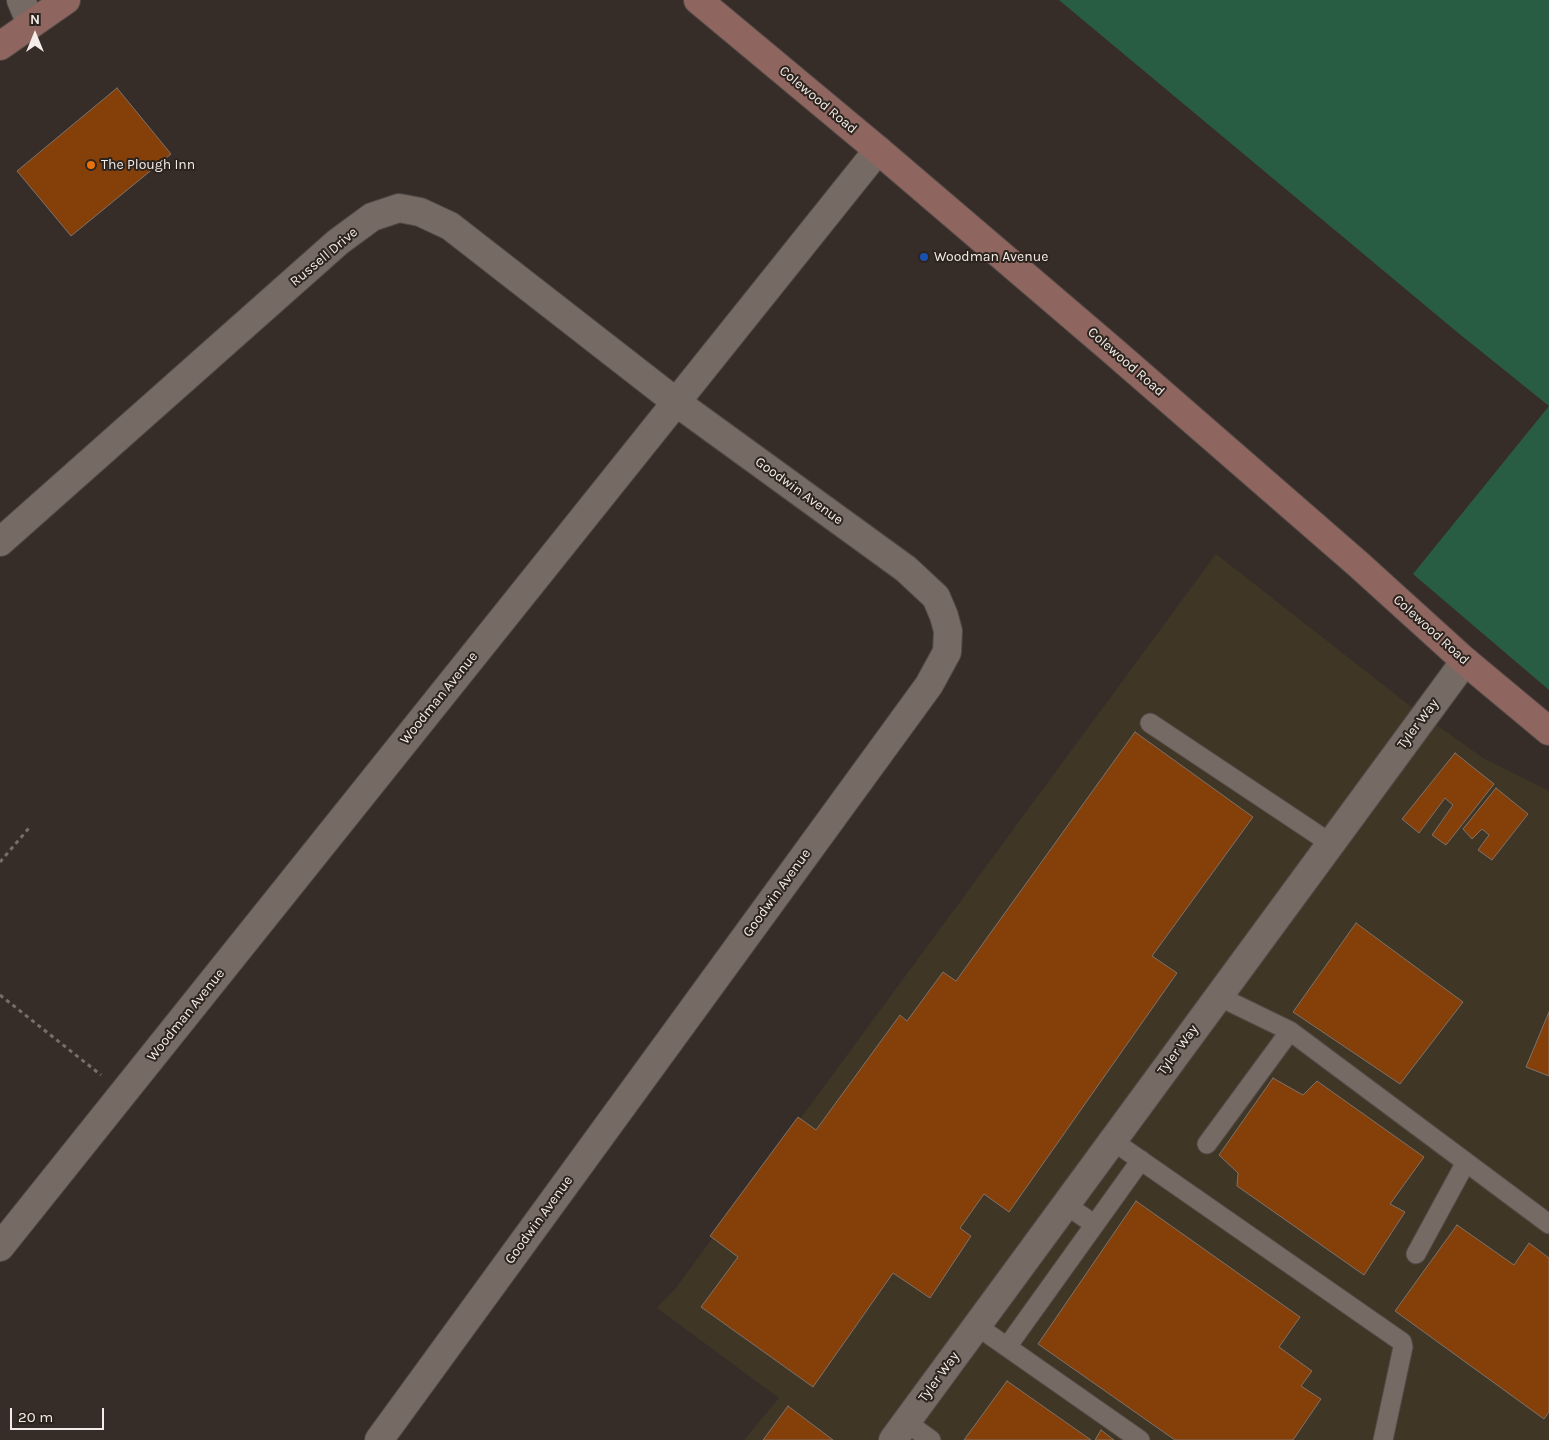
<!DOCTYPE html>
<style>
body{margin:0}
#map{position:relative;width:1549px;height:1440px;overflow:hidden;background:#372d28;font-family:Karla,sans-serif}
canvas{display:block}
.north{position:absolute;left:10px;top:10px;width:50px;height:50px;-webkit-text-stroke:4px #2d241e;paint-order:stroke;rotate:0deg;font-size:14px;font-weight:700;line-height:20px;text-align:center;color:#f3ece9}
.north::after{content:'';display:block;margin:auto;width:18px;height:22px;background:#f3ece9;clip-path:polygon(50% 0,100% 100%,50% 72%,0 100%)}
.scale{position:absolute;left:10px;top:1408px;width:94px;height:22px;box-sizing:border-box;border:2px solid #f3ece9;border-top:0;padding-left:6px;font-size:15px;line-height:18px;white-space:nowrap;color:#f3ece9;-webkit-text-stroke:4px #2d241e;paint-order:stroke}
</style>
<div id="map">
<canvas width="1549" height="1440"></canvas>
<div class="north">N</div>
<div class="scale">20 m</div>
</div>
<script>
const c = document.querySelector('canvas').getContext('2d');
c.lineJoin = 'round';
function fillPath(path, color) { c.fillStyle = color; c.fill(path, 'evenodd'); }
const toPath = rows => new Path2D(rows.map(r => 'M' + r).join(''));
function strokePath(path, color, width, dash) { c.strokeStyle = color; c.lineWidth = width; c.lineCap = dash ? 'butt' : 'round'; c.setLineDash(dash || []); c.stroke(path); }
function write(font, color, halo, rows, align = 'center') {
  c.font = font + ' Karla,sans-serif'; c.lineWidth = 4; c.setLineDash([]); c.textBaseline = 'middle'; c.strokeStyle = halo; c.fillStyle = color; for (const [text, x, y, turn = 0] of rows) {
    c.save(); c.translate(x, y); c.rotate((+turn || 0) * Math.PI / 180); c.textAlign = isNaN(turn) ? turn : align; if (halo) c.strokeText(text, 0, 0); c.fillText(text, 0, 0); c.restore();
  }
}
fillPath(toPath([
 [1216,554,1414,709,1483,758,1549,791,1549,1440,744,1440,779,1398,657,1308,675,1289]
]), '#403626');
fillPath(toPath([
 [1059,0,1549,0,1549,690,1413,574,1549,406,1457,332]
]), '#285d43');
const building = toPath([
 [117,88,171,154,71,236,17,171,117,88],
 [1135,732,1253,817,1152,956,1177,973,1009,1212,984,1194,960,1228,971,1236,930,1298,893,1273,813,1387,701,1307,738,1257,710,1236,798,1117,816,1130,900,1015,907,1021,943,972,956,981,1135,732],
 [1455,753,1494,784,1446,845,1432,835,1453,805,1445,798,1419,833,1402,819,1455,753],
 [1496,788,1528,814,1492,860,1478,850,1489,835,1482,829,1472,839,1463,829,1496,788],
 [1356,923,1463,1002,1400,1084,1293,1012,1356,923],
 [1549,1012,1549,1076,1526,1067,1549,1012],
 [1273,1078,1303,1095,1317,1081,1424,1157,1390,1204,1405,1212,1364,1275,1237,1186,1238,1173,1219,1155,1273,1078],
 [1136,1201,1300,1317,1279,1347,1312,1371,1301,1386,1321,1399,1293,1440,1175,1440,1038,1344,1136,1201],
 [1457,1225,1514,1265,1529,1243,1549,1258,1549,1412,1544,1419,1395,1311,1457,1225],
 [1007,1381,1091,1440,964,1440,1007,1381],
 [788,1406,833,1440,763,1440,788,1406],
 [1101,1430,1114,1440,1095,1440,1101,1430]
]);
fillPath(building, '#854009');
strokePath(building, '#7d726c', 1);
const lane = toPath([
 [1150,723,1330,843],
 [1290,1031,1549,1224],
 [1113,1141,1402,1342,1403,1347,1383,1440],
 [1207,1144,1290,1031,1218,996],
 [1066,1205,1094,1224],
 [1416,1254,1466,1162],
 [977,1326,1140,1440],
 [1007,1347,1141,1160],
 [906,1422,931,1440]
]);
const street = toPath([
 [21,0,31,24],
 [0,542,338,242,372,217,399,208,420,212,450,226,676,402,906,569,936,597,944,616,948,631,947,652,929,685,379,1440],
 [0,1247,878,150],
 [893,1440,1465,661]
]);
const secondary = toPath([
 [698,0,878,150,1112,350,1358,564,1465,661,1549,731],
 [0,46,66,0]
]);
strokePath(lane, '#514945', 21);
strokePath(street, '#514945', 30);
strokePath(secondary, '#514945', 30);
strokePath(toPath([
 [0,862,29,828],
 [0,995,101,1075]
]), '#776e6a', 3, [4, 4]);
strokePath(lane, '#756a64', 19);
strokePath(street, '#756a64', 28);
strokePath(secondary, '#8f6560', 28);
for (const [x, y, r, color] of [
 [91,165,5,"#e8710a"],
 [924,257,5,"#1a4fb4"]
]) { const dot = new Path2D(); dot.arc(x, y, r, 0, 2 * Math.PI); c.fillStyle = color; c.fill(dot); strokePath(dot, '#2d241e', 2); }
write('14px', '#f3ece9', '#2d241e', [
 ["Colewood Road",818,100,40],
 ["Russell Drive",324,257,-40],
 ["Colewood Road",1126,362,41],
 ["Goodwin Avenue",799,491,36],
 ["Colewood Road",1431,630,42],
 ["Woodman Avenue",439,698,-51],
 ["Tyler Way",1418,724,-53],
 ["Goodwin Avenue",777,893,-54],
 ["Woodman Avenue",186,1015,-51],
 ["Tyler Way",1178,1050,-54],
 ["Goodwin Avenue",539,1220,-54],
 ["Tyler Way",939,1377,-54]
]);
write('14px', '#f3ece9', '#2d241e', [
 ["The Plough Inn",101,165],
 ["Woodman Avenue",934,257]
], 'left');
</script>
